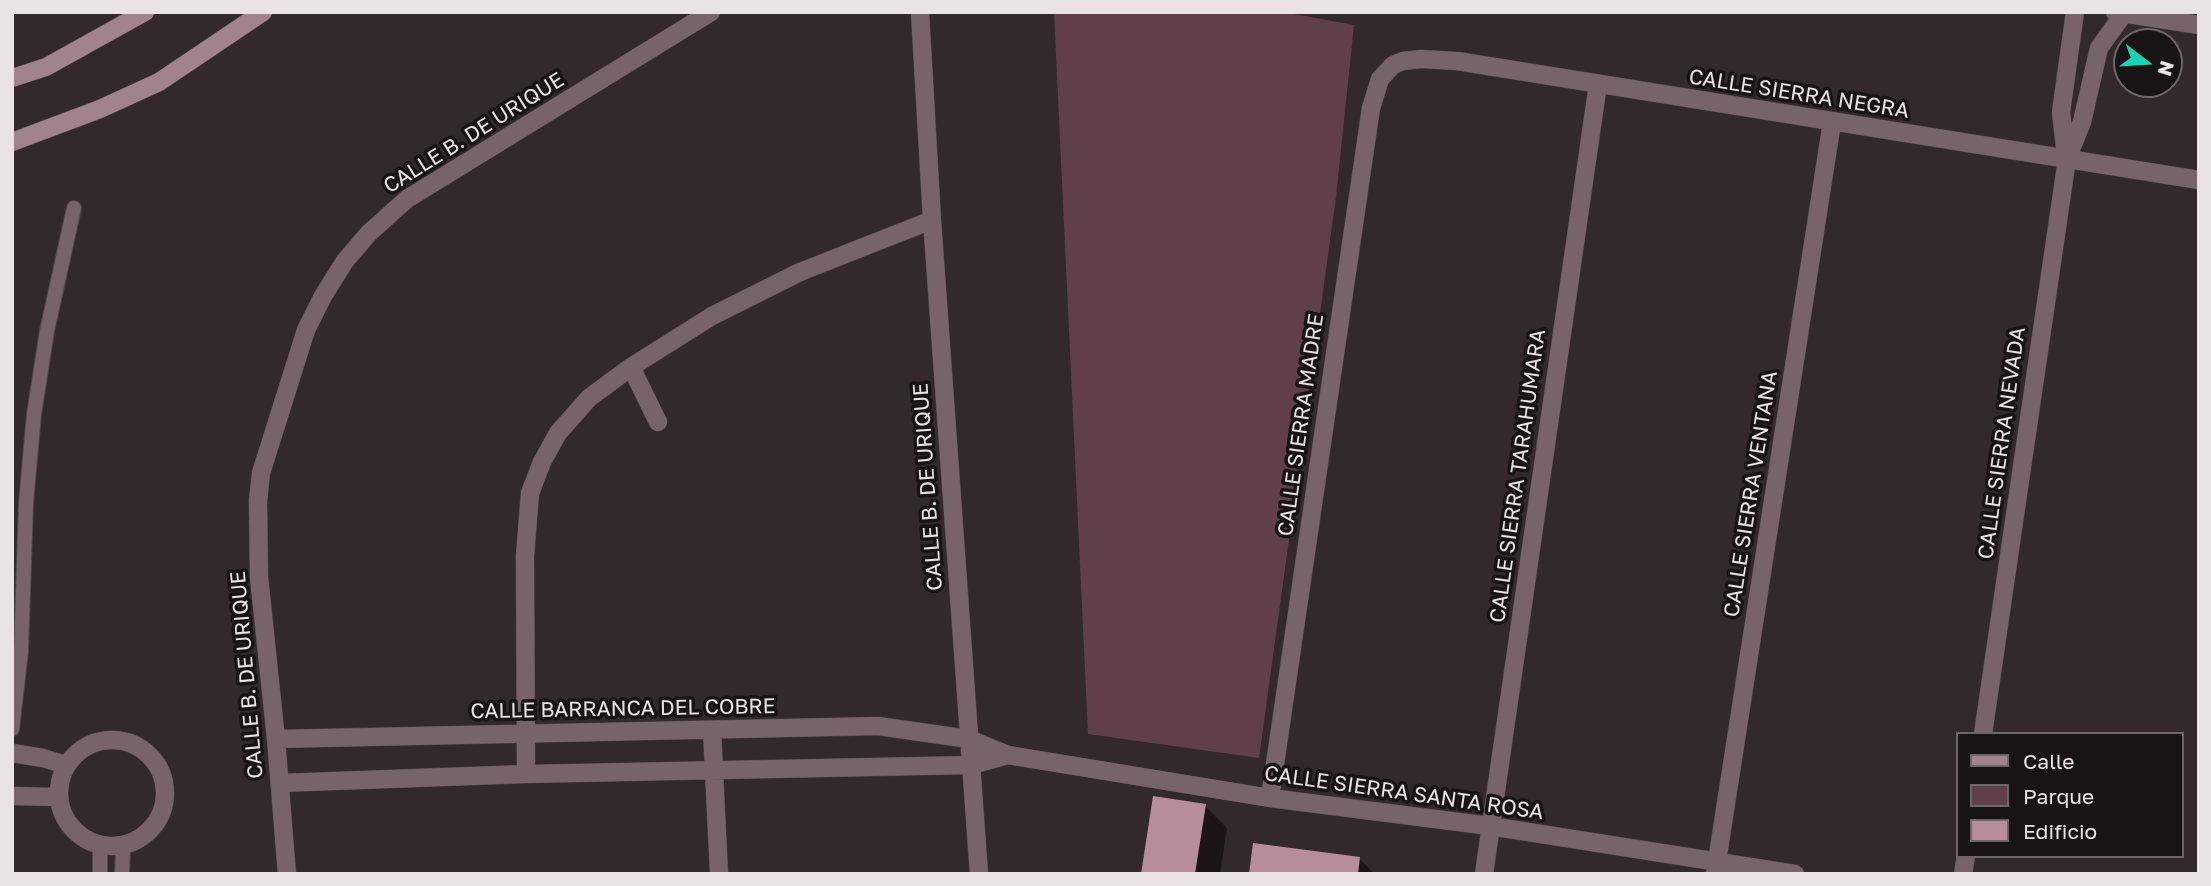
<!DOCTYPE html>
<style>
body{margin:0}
#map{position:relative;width:2211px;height:886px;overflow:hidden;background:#33292c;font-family:"Golos Text",sans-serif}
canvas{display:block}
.frame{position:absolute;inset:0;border:14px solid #eae2e5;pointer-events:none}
.legend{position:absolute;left:1956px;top:732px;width:228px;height:126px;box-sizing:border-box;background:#181314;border:2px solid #6c6668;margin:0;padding:9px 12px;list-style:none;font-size:21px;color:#eae2e5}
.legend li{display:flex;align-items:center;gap:14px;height:35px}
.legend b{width:35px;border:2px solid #6c6668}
.north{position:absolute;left:2113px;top:28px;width:70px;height:70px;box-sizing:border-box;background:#181314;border:2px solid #6c6668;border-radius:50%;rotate:107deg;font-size:19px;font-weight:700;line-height:28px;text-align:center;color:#eae2e5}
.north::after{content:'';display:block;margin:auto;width:24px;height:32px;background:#15d5b3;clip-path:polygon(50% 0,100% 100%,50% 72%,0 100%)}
</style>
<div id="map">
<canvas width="2211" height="886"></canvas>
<div class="frame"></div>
<ul class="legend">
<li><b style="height:9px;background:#a0838d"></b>Calle</li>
<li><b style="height:19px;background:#603f4b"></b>Parque</li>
<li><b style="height:19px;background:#b78c9b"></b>Edificio</li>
</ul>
<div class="north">N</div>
</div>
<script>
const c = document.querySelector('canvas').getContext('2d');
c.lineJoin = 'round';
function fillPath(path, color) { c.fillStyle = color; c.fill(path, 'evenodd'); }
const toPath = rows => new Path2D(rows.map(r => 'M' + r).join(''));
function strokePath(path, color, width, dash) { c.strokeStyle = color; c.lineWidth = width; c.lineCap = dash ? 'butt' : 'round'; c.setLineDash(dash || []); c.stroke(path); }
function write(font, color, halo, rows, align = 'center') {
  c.font = font + ' "Golos Text",sans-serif'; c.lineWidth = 7; c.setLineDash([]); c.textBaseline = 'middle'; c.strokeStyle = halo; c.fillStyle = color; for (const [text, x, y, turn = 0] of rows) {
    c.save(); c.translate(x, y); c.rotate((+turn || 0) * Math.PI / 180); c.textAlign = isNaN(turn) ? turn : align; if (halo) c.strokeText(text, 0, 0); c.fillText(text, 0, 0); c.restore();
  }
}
fillPath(toPath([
 [1054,12,1283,12,1354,25,1336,197,1259,758,1088,734]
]), '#603f4b');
fillPath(toPath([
 [1205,806,1227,828,1220,874,1143,874],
 [1360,859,1374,874,1251,874]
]), '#0007');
fillPath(toPath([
 [1153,796,1206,804,1195,874,1141,874],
 [1253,843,1360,857,1358,874,1249,874]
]), '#b78c9b');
const lane = toPath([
 [12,729,21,651,26,503,34,414,47,331,74,208],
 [100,874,100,845],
 [122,874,123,846]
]);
const street = toPath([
 [920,12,932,220,979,874],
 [2115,12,2199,25],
 [2066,156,2061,112,2075,12],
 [631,367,658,422],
 [712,730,719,874],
 [1983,734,2067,159,2082,122,2099,48,2125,12],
 [276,739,878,726,969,739,1008,755,1270,798,1490,826,1795,874],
 '59 793a53 53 0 1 1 106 0a53 53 0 1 1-106 0Z',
 [12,753,43,758,66,765],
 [526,774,525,556,530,493,542,462,558,433,589,398,631,367,712,316,800,272,932,220],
 [280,783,526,774,971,765,1008,755],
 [12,796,59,797],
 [1270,798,1371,108,1380,79,1393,65,1403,61,1421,59,1457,61,2199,180],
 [287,874,276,739,259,577,258,501,261,473,306,330,323,296,345,261,369,233,407,199,711,12],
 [1484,874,1598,84],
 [1715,874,1832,122],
 [1963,874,1966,856]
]);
const secondary = toPath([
 [12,78,46,67,145,12],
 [12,142,100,109,159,82,263,12]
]);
strokePath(lane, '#50474a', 16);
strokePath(street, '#50474a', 19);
strokePath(secondary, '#50474a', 19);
strokePath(lane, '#76646a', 14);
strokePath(street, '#76646a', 18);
strokePath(secondary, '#a0838d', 18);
write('21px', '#eae2e5', '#181314', [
 ["CALLE SIERRA NEGRA",1799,94,9],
 ["CALLE B. DE URIQUE",474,133,-32],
 ["CALLE SIERRA MADRE",1301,425,-82],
 ["CALLE SIERRA NEVADA",2002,443,-82],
 ["CALLE SIERRA TARAHUMARA",1518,476,-82],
 ["CALLE B. DE URIQUE",928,487,-94],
 ["CALLE SIERRA VENTANA",1751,494,-81],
 ["CALLE B. DE URIQUE",247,675,-95],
 ["CALLE BARRANCA DEL COBRE",623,709,-1],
 ["CALLE SIERRA SANTA ROSA",1404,793,8]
]);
</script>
